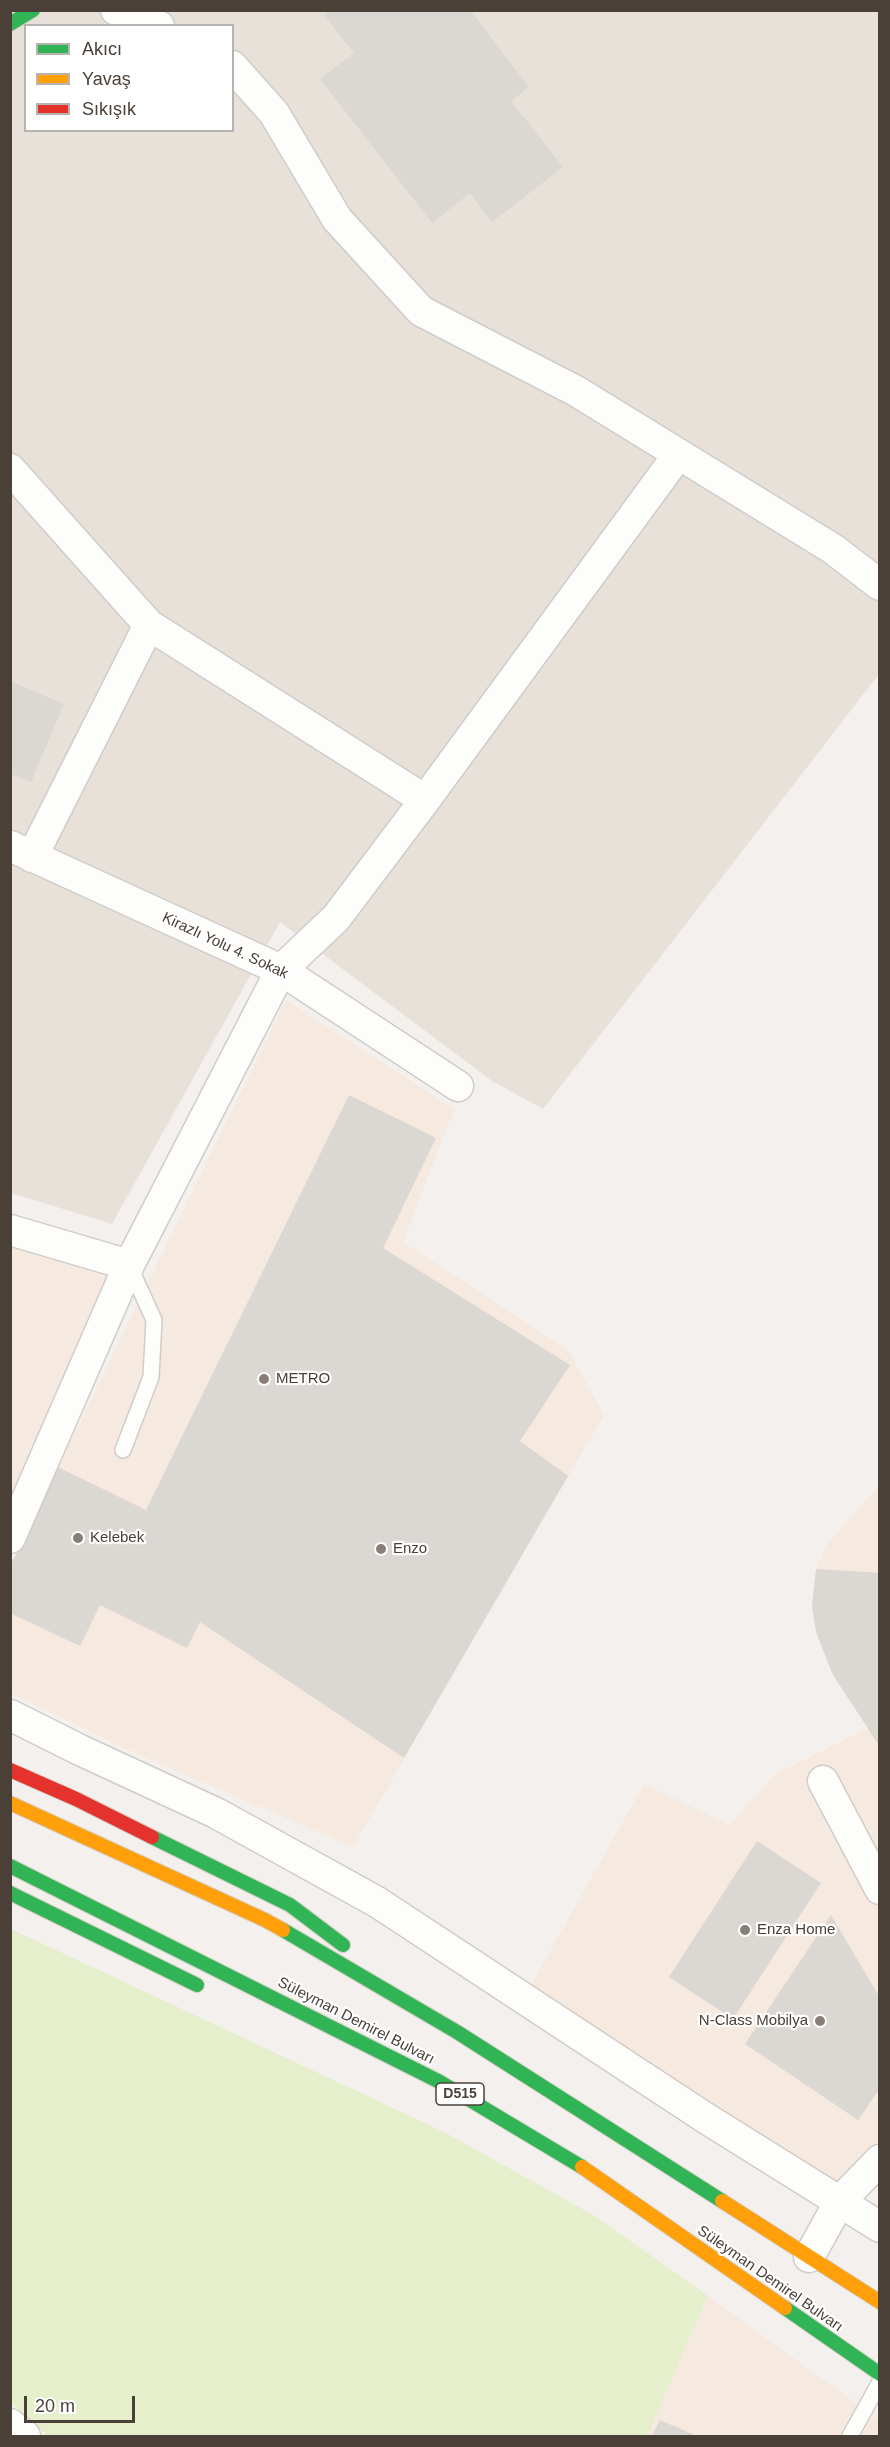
<!DOCTYPE html>
<meta charset="utf-8">
<style>
body{margin:0}
#map{position:relative;width:890px;height:2447px;overflow:hidden;background:#f3f0ed;font-family:Helvetica,sans-serif}
canvas{display:block}
.frame{position:absolute;inset:0;border:12px solid #4b4037;pointer-events:none}
.legend{position:absolute;left:24px;top:24px;width:210px;height:108px;box-sizing:border-box;background:#fff;border:2px solid #b7b3af;margin:0;padding:8px 10px;list-style:none;font-size:18px;color:#4b4037}
.legend li{display:flex;align-items:center;gap:12px;height:30px}
.legend b{width:30px;border:2px solid #b7b3af}
.scale{position:absolute;left:24px;top:2396px;width:111px;height:27px;box-sizing:border-box;border:3px solid #4b4037;border-top:0;padding-left:8px;font-size:18px;line-height:21px;white-space:nowrap;color:#4b4037;-webkit-text-stroke:4px #fff;paint-order:stroke}
</style>
<div id="map">
<canvas width="890" height="2447"></canvas>
<div class="frame"></div>
<ul class="legend">
<li><b style="height:8px;background:#30b455"></b>Akıcı</li>
<li><b style="height:8px;background:#ff9f0a"></b>Yavaş</li>
<li><b style="height:8px;background:#e5322d"></b>Sıkışık</li>
</ul>
<div class="scale">20 m</div>
</div>
<script>
const c = document.querySelector('canvas').getContext('2d');
c.lineJoin = 'round';
function fillPath(path, color) { c.fillStyle = color; c.fill(path, 'evenodd'); }
const toPath = rows => new Path2D(rows.map(r => 'M' + r).join(''));
function strokePath(path, color, width, dash) { c.strokeStyle = color; c.lineWidth = width; c.lineCap = dash ? 'butt' : 'round'; c.setLineDash(dash || []); c.stroke(path); }
function write(font, color, halo, rows, align = 'center') {
  c.font = font + ' Helvetica,sans-serif'; c.lineWidth = 4.5; c.setLineDash([]); c.textBaseline = 'middle'; c.strokeStyle = halo; c.fillStyle = color; for (const [text, x, y, turn = 0] of rows) {
    c.save(); c.translate(x, y); c.rotate((+turn || 0) * Math.PI / 180); c.textAlign = isNaN(turn) ? turn : align; if (halo) c.strokeText(text, 0, 0); c.fillText(text, 0, 0); c.restore();
  }
}
fillPath(toPath([
 [10,11,879,11,879,674,543,1109,492,1081,280,922,112,1224,11,1193],
 [26,26,232,26,232,130,26,130]
]), '#e8e1da');
fillPath(toPath([
 [286,1000,454,1109,403,1242,568,1350,604,1415,353,1847,142,1756,11,1693,10,1566],
 [11,1230,129,1265,11,1538],
 [879,1486,879,2160,840,2201,524,1998,644,1784,729,1825,776,1774,869,1728,833,1675,816,1632,812,1606,816,1569,825,1547],
 [708,2296,879,2420,879,2436,647,2436]
]), '#f6e9df');
fillPath(toPath([
 [11,1929,444,2132,595,2216,708,2296,647,2436,48,2436,11,2403]
]), '#e6efcb');
fillPath(toPath([
 [330,10,470,10,529,87,511,101,563,167,492,222,470,193,432,223,320,79,354,53,324,15],
 [10,681,64,704,31,782,10,774],
 [349,1095,436,1138,383,1248,570,1365,520,1441,568,1476,404,1758,200,1622,187,1648,100,1605,80,1646,10,1613,10,1566,58,1467,146,1510],
 [816,1569,880,1573,880,1747,833,1675,816,1632,812,1606],
 [757,1841,821,1883,733,2019,669,1977],
 [831,1915,880,1998,880,2088,858,2120,745,2044],
 [660,2420,697,2436,652,2436]
]), '#dbd7d3');
const lane = toPath([
 [123,1450,151,1377,154,1320,129,1265],
 [850,2436,880,2382]
]);
const street = toPath([
 [116,10,159,26],
 [232,66,274,113,337,219,421,311,576,391,833,549,880,585],
 [10,469,149,625,425,800],
 [10,846,281,970,458,1086],
 [32,857,149,625],
 [10,1230,129,1265],
 [10,1538,129,1265,281,970,336,918,425,800,678,455],
 [10,1715,80,1750,216,1813,377,1902,704,2117,880,2227],
 [823,1781,880,1889],
 [809,2257,840,2201,880,2160],
 [10,2424,25,2436]
]);
const fast = toPath([
 [10,24,33,10],
 [152,1837,290,1905,343,1945],
 [10,1866,440,2082,582,2167],
 [10,1893,197,1985],
 [283,1930,457,2032,722,2201],
 [785,2308,880,2374]
]);
const slow = toPath([
 [10,1803,265,1920,283,1930],
 [582,2167,785,2308],
 [722,2201,880,2302]
]);
const jam = toPath([
 [10,1770,76,1799,152,1837]
]);
strokePath(lane, '#d0ccc9', 18);
strokePath(street, '#d0ccc9', 33);
strokePath(fast, '#d5cec4', 16);
strokePath(slow, '#d5cec4', 16);
strokePath(jam, '#d5cec4', 16);
strokePath(lane, '#fdfdfc', 15);
strokePath(street, '#fdfdfc', 30);
strokePath(fast, '#30b455', 14);
strokePath(slow, '#ff9f0a', 14);
strokePath(jam, '#e5322d', 14);
for (const [x, y, r, color] of [
 [264,1379,6,"#867e77"],
 [78,1538,6,"#867e77"],
 [381,1549,6,"#867e77"],
 [745,1930,6,"#867e77"],
 [820,2021,6,"#867e77"]
]) { const dot = new Path2D(); dot.arc(x, y, r, 0, 2 * Math.PI); c.fillStyle = color; c.fill(dot); strokePath(dot, '#fff', 2); }
for (const [x, y, w] of [
 [460,2094,48]
]) { const box = new Path2D(); box.roundRect(x - w / 2, y - 11, w, 22, 4.5); c.fillStyle = '#fff'; c.fill(box); strokePath(box, '#4b4037', 1.5); }
write('bold 14px', '#4b4037', null, [
 ["D515",460,2094]
]);
write('15px', '#4b4037', '#fff', [
 ["Kirazlı Yolu 4. Sokak",225,946,25],
 ["Süleyman Demirel Bulvarı",356,2021,27],
 ["Süleyman Demirel Bulvarı",770,2279,35]
]);
write('15px', '#4b4037', '#fff', [
 ["METRO",276,1379],
 ["Kelebek",90,1538],
 ["Enzo",393,1549],
 ["Enza Home",757,1930],
 ["N-Class Mobilya",808,2021,"right"]
], 'left');
</script>
